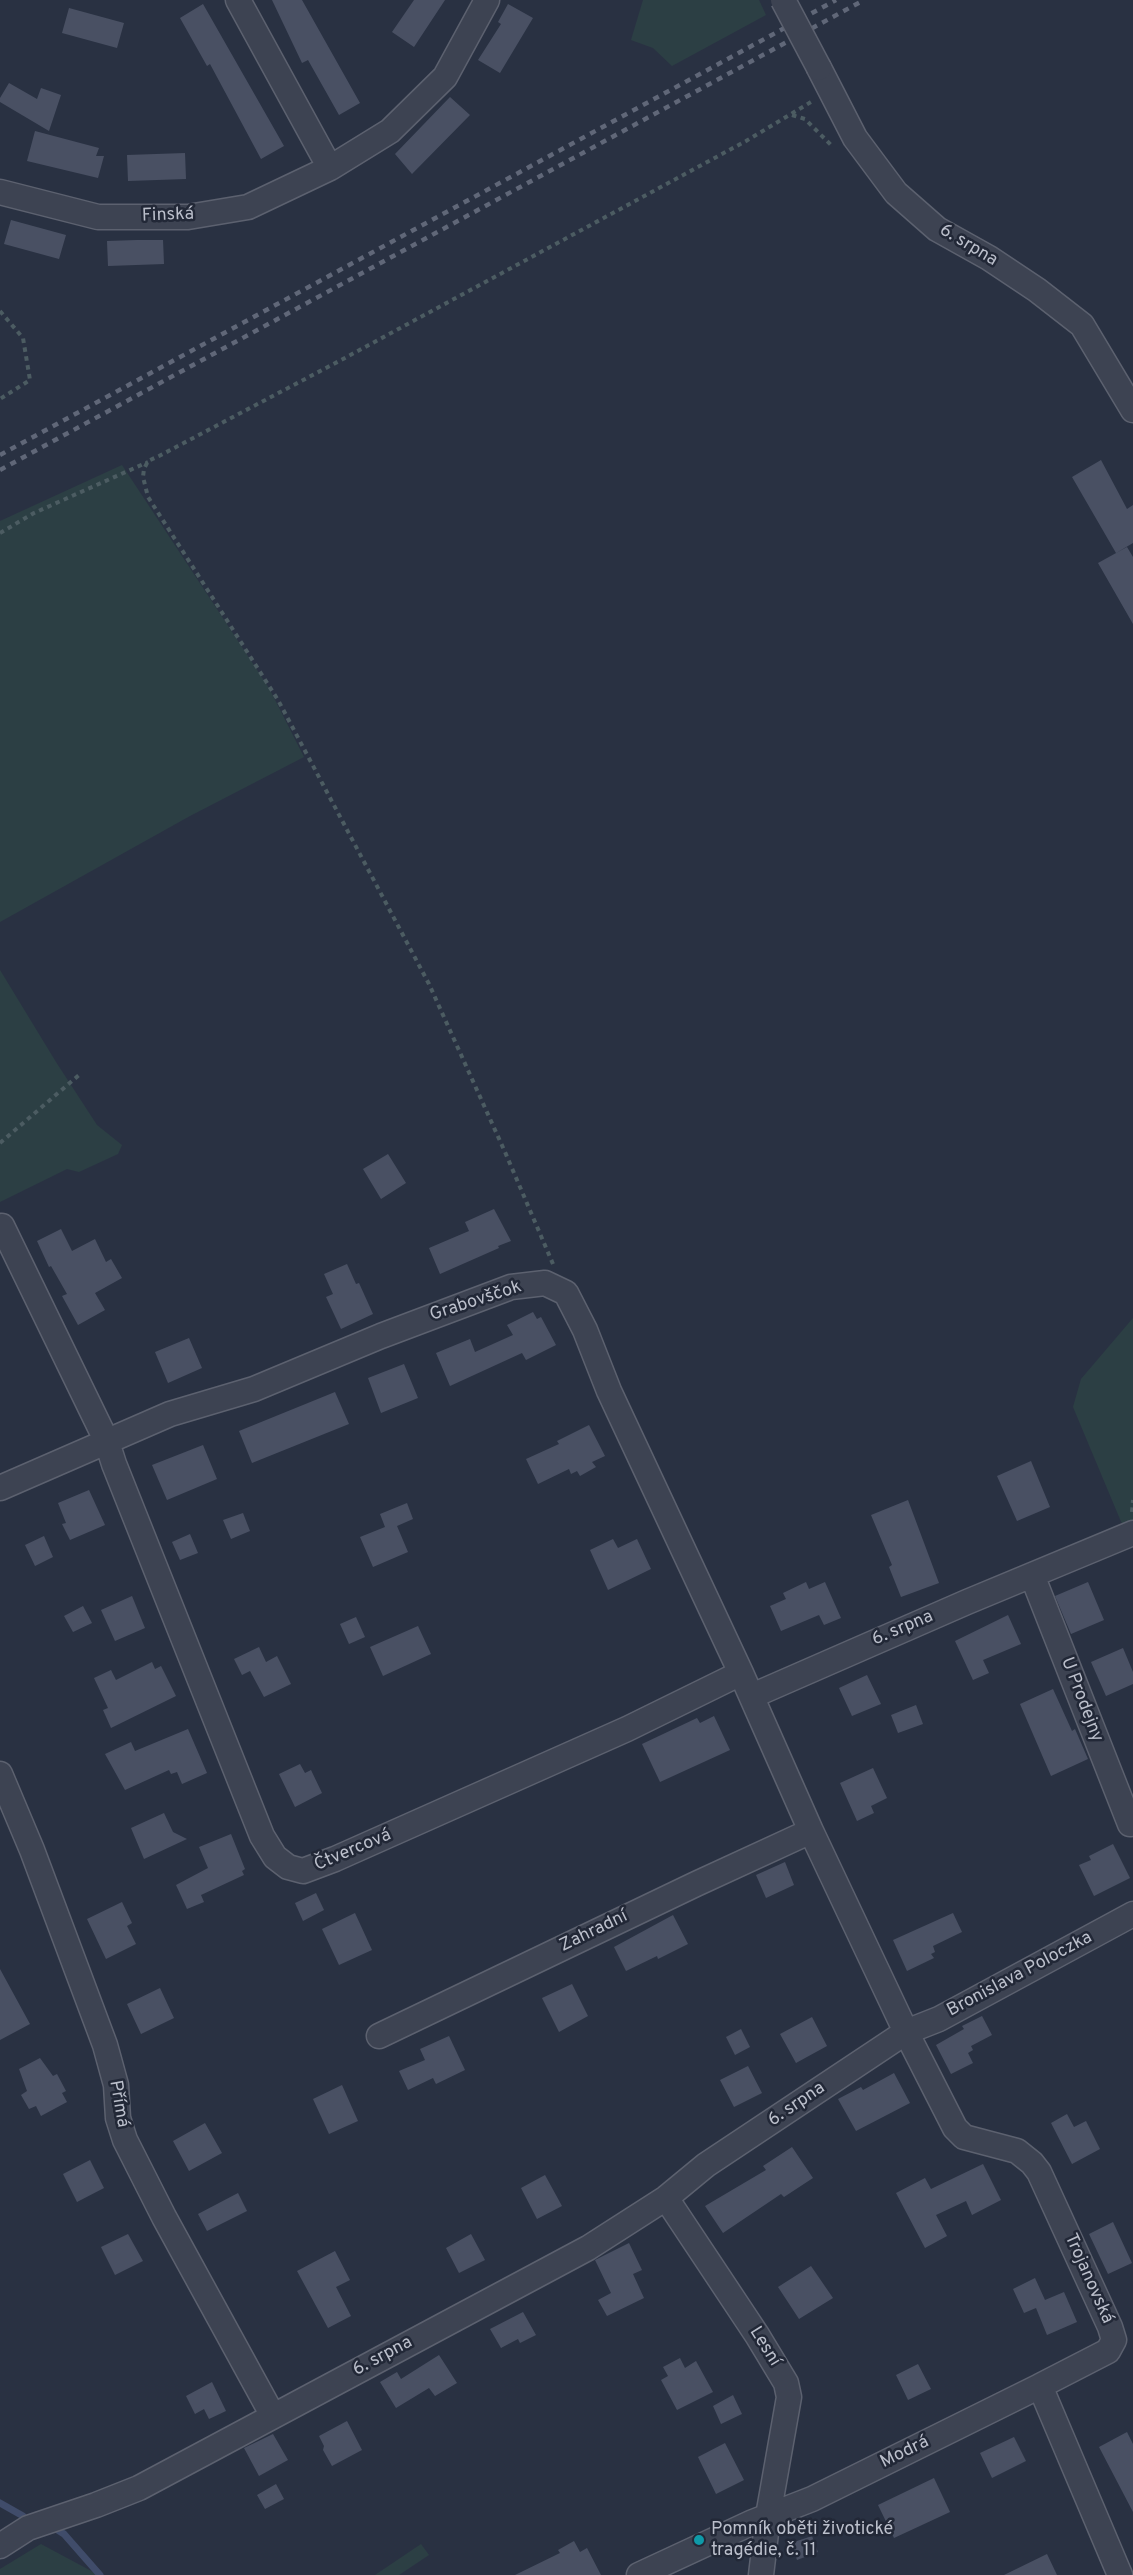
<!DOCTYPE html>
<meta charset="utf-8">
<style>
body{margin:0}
canvas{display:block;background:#293142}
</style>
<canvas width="1133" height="2575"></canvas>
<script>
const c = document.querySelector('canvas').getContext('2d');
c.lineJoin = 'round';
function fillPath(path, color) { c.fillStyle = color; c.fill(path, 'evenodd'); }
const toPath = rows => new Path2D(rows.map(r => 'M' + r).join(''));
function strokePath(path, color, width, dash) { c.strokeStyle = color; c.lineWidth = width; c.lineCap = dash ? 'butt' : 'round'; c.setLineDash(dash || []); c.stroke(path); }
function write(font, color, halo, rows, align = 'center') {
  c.font = font + ' Overpass,sans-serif'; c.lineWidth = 5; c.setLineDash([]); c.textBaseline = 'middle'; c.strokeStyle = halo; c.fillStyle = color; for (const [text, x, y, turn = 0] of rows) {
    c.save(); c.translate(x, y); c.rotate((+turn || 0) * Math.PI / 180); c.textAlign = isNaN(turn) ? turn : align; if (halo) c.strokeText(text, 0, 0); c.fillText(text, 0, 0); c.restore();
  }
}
fillPath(toPath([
 [643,0,759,0,766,15,672,66,653,48,631,40],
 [122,465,269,688,304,757,190,816,0,922,0,521],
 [0,970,56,1062,97,1125,122,1145,118,1154,79,1172,67,1169,0,1202],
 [1133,1318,1133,1521,1122,1524,1073,1407,1081,1379],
 [41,2544,95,2573,96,2575,0,2575,0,2569],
 [421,2544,429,2555,399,2575,375,2575]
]), '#2c3f44');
strokePath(toPath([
 [0,2503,23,2516],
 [53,2527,64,2534,100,2575]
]), '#404c6a', 7);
fillPath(toPath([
 [272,0,302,0,360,103,339,115,308,60,302,63],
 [414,0,445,0,414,47,392,32],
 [203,4,284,146,261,159,210,64,207,66,180,18],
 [508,4,533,18,500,73,478,60,501,24,498,22],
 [69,8,124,23,117,48,62,33],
 [9,83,37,99,41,88,61,95,49,131,0,102,0,98],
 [450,97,470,115,412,174,395,154],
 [35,131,99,148,96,156,104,156,98,178,27,161],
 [185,153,186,179,128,181,127,155],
 [11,220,66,235,59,259,4,244],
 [137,240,163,240,164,264,108,266,107,241],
 [1101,460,1127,509,1133,505,1133,543,1116,553,1072,477],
 [1127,547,1133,557,1133,624,1098,563],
 [388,1154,406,1183,381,1199,363,1169],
 [494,1209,511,1241,498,1246,499,1248,440,1274,429,1248,469,1231,465,1222],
 [61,1229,72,1251,95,1239,106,1262,111,1259,122,1278,95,1293,105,1310,78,1325,62,1296,67,1294,51,1266,49,1267,37,1241],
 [347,1264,356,1284,359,1283,373,1314,341,1329,326,1297,333,1294,324,1274],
 [533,1312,537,1319,541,1317,556,1345,526,1360,522,1353,450,1386,436,1353,470,1339,475,1352,513,1335,507,1325],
 [189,1338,202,1368,168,1383,155,1352],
 [404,1364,418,1398,381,1413,368,1378],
 [335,1392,349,1424,252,1463,239,1431],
 [589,1425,605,1456,592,1462,596,1467,580,1476,577,1471,571,1474,569,1469,538,1484,526,1459,559,1444,557,1441],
 [203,1445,217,1479,167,1500,152,1465],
 [1031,1461,1050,1507,1017,1521,997,1476],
 [89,1490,105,1525,70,1540,62,1524,66,1523,58,1503],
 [908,1500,939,1583,901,1597,889,1567,892,1565,871,1515],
 [407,1503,413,1519,397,1526,408,1552,373,1567,360,1537,385,1527,380,1514],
 [243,1513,250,1531,231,1539,223,1520],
 [190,1534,198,1553,180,1560,172,1542],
 [44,1536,53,1557,35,1566,25,1545],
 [613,1539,618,1548,637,1539,651,1569,608,1590,590,1550],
 [806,1582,809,1589,825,1582,841,1618,824,1625,819,1615,781,1631,770,1606,786,1599,783,1593],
 [1088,1582,1104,1620,1071,1634,1055,1596],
 [132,1596,145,1628,115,1641,101,1610],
 [83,1606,92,1623,73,1632,64,1616],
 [1008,1615,1021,1644,983,1660,989,1673,973,1680,955,1641],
 [356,1617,365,1637,349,1644,340,1624],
 [418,1626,431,1654,383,1676,370,1647],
 [259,1647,266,1662,277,1656,291,1684,264,1697,250,1671,242,1675,234,1659],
 [1123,1648,1133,1672,1133,1684,1106,1696,1091,1662],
 [152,1662,155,1669,161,1666,176,1696,111,1728,103,1710,108,1708,94,1678,111,1670,116,1680],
 [867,1675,881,1704,852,1716,839,1688],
 [1053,1689,1072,1731,1075,1729,1088,1759,1051,1776,1020,1704],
 [916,1705,923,1724,898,1733,891,1715],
 [714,1716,730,1750,660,1782,642,1744,697,1718,700,1723],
 [188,1729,207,1773,182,1784,177,1772,171,1774,169,1770,125,1790,105,1754,131,1742,135,1751],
 [300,1764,305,1773,311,1770,322,1793,295,1807,279,1774],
 [873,1768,887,1798,871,1806,874,1813,857,1821,840,1783],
 [164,1813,173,1832,187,1839,144,1859,131,1828],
 [231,1834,245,1869,242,1871,244,1875,201,1895,204,1902,187,1909,176,1885,208,1868,199,1847],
 [1113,1844,1130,1878,1094,1896,1079,1865,1091,1860,1089,1856],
 [785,1862,794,1885,766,1898,756,1875],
 [316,1893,324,1910,303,1921,295,1903],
 [122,1902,132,1923,127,1926,136,1944,106,1959,87,1919],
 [355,1913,372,1950,339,1965,322,1929],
 [953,1913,962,1932,933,1946,935,1952,931,1954,934,1958,907,1971,893,1940],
 [673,1915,688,1944,658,1959,657,1956,626,1971,614,1947],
 [0,1969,30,2024,0,2040],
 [572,1984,588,2016,559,2032,542,1998],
 [160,1988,174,2018,141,2034,127,2004],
 [982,2016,992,2035,971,2046,973,2050,968,2053,973,2063,951,2074,936,2045,964,2029,962,2026],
 [812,2017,827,2046,796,2063,780,2034],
 [741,2029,750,2047,735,2055,726,2037],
 [449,2036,465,2070,436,2084,433,2078,408,2090,399,2071,425,2060,420,2049],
 [40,2058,53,2076,57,2074,66,2091,62,2093,67,2102,41,2116,36,2106,29,2109,21,2095,27,2091,19,2069],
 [748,2066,762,2093,734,2107,720,2080],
 [894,2073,910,2103,856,2131,838,2099,861,2087,863,2090],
 [342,2085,358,2121,329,2134,313,2099],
 [1067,2114,1074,2127,1086,2121,1100,2149,1072,2164,1051,2123],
 [205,2123,222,2153,189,2171,173,2141],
 [792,2147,813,2178,784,2197,781,2194,723,2233,705,2206,766,2170,763,2166],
 [90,2160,104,2188,77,2202,63,2174],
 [983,2164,1001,2200,972,2215,966,2201,936,2215,947,2236,925,2248,896,2193,925,2178,931,2189],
 [545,2175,562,2206,537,2219,521,2188],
 [238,2193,247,2211,207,2231,198,2214],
 [1113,2222,1132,2263,1108,2274,1089,2234],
 [128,2234,143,2261,115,2275,101,2247],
 [471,2234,485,2260,459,2273,446,2248],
 [629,2243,642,2270,633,2274,644,2298,607,2316,598,2300,611,2293,595,2260],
 [335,2251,350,2280,336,2287,351,2316,328,2328,297,2271],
 [811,2266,833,2298,799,2319,778,2287],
 [1035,2278,1045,2300,1064,2292,1077,2322,1047,2335,1036,2308,1024,2313,1013,2289],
 [523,2312,536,2335,520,2343,518,2339,501,2348,490,2329],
 [439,2355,457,2383,435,2396,429,2388,396,2408,380,2382,397,2372,401,2379],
 [680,2358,685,2368,696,2361,713,2392,677,2410,661,2380,668,2376,663,2367],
 [918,2364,931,2389,908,2400,896,2375],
 [212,2382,226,2411,209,2419,204,2409,195,2414,186,2396],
 [733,2395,742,2414,721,2424,713,2406],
 [347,2421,362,2450,332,2466,323,2450,324,2446,319,2436],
 [1127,2432,1133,2444,1133,2512,1099,2447],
 [273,2434,288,2460,259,2476,244,2448],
 [1014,2437,1026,2461,992,2478,980,2453],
 [725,2443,744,2480,716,2494,698,2457],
 [934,2478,950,2512,894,2538,878,2505],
 [276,2484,284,2499,265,2509,257,2495],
 [812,2536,818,2552,797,2560,791,2543],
 [574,2541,580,2552,587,2548,601,2575,515,2575,560,2553,558,2550],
 [1047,2554,1057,2575,1004,2575]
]), '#495063');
const minor = toPath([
 [238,0,330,168],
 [819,68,855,138,896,193,937,229,989,258,1037,290,1082,325,1133,410],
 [0,192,98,217,188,217,248,207,330,168,390,131,445,77,487,0],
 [2,1226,107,1442,114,1464,262,1836,275,1857,288,1867,303,1871,335,1859,627,1729,741,1673],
 [0,1488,170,1414,254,1389,381,1336,511,1287,545,1283,566,1293,585,1330,609,1391,741,1673,811,1831,906,2032,706,2165,666,2198,588,2248,139,2488,96,2505,28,2528,0,2546],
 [1032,1575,1130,1824],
 [752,1696,967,1602,1133,1533],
 [0,1774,32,1850,105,2045,116,2085,118,2118,125,2140,164,2217,273,2416],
 [379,2036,696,1884,811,1831],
 [666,2198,757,2335,786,2383,789,2397,768,2516,761,2575],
 [639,2575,753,2522,812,2499,1040,2386],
 [1120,2575,1040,2386,1108,2351,1114,2340,1110,2327,1039,2172,1032,2163,1017,2151,964,2137,955,2128,906,2032,939,2019,1133,1914]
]);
strokePath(minor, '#5c616f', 27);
strokePath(toPath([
 [792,115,805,119,832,146],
 [0,311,23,338,30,380,0,399],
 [0,533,34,513,148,462],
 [0,1143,79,1075],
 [553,1264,505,1152,429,984,278,700,148,497,143,477,144,469,148,461,159,456,343,359,746,141,811,102],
 [1132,1512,1133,1500]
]), '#4c5c62', 4, [4.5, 4.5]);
strokePath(minor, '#3d4352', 24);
strokePath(toPath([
 [0,455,836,0],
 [0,470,864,0]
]), '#606778', 4.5, [6, 6]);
const minorBridge = toPath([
 [783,0,819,68]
]);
strokePath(minorBridge, '#5c616f', 27, []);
strokePath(minorBridge, '#3d4352', 24);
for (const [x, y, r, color] of [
 [699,2540,6,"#0f9aa8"]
]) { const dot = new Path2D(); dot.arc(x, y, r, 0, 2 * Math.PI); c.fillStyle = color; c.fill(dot); strokePath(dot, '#222837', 2); }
write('18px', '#bbbfcb', '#222837', [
 ["Finská",168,216,-2],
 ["6. srpna",968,246,31],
 ["Grabovščok",476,1302,-18],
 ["6. srpna",903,1629,-23],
 ["U Prodejny",1081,1700,69],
 ["Čtvercová",353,1851,-23],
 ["Zahradní",594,1932,-26],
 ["Bronislava Poloczka",1020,1975,-28],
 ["Přímá",118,2104,80],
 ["6. srpna",797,2105,-34],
 ["Trojanovská",1088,2279,66],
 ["Lesní",764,2347,58],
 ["6. srpna",383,2357,-28],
 ["Modrá",905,2453,-26]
]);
write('18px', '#bbbfcb', '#222837', [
 ["Pomník oběti životické",711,2530],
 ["tragédie, č. 11",711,2551]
], 'left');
</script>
